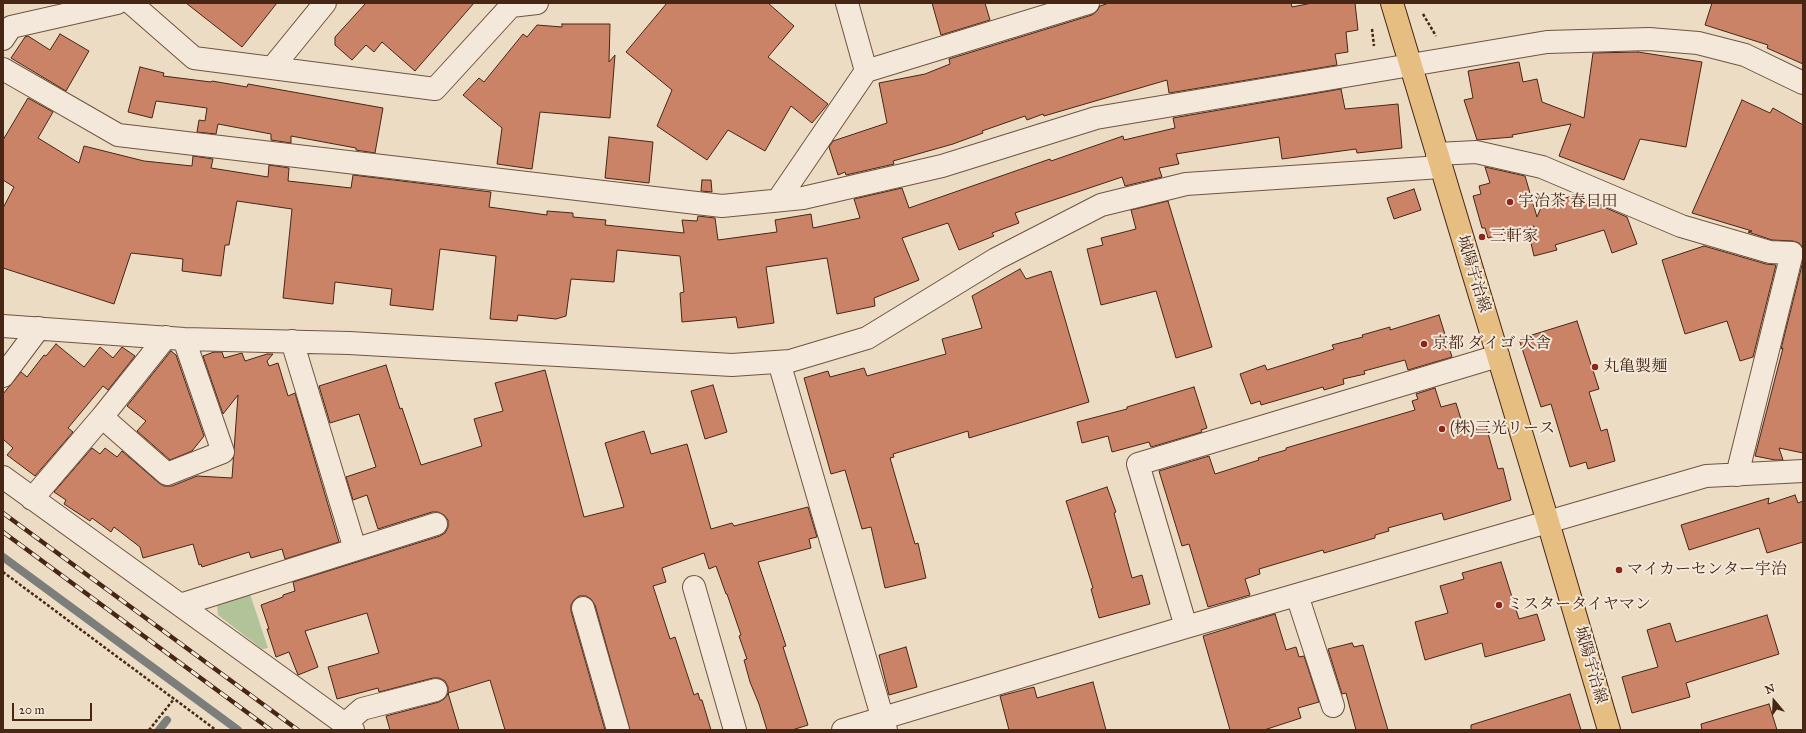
<!DOCTYPE html>
<meta charset="utf-8">
<style>
body{margin:0}
#map{position:relative;width:1806px;height:733px;overflow:hidden;background:#ecdcc4;font-family:"IM FELL Great Primer",serif}
canvas{display:block}
.frame{position:absolute;inset:0;border:4px solid #472615;pointer-events:none}
.north{position:absolute;left:1754px;top:681px;width:40px;height:40px;-webkit-text-stroke:3px #f3e8d9;paint-order:stroke;rotate:341deg;font-size:11px;font-weight:700;line-height:16px;text-align:center;color:#472615}
.north::after{content:'';display:block;margin:auto;width:14px;height:18px;background:#472615;clip-path:polygon(50% 0,100% 100%,50% 72%,0 100%)}
.scale{position:absolute;left:12px;top:703px;width:80px;height:18px;box-sizing:border-box;border:2px solid #472615;border-top:0;padding-left:5px;font-size:12px;line-height:14px;white-space:nowrap;color:#472615;-webkit-text-stroke:3px #f3e8d9;paint-order:stroke}
</style>
<div id="map">
<canvas width="1806" height="733"></canvas>
<div class="frame"></div>
<div class="north">N</div>
<div class="scale">20 m</div>
</div>
<script>
const c = document.querySelector('canvas').getContext('2d');
c.lineJoin = 'round';
function fillPath(path, color) { c.fillStyle = color; c.fill(path, 'evenodd'); }
const toPath = rows => new Path2D(rows.map(r => 'M' + r).join(''));
function strokePath(path, color, width, dash) { c.strokeStyle = color; c.lineWidth = width; c.lineCap = dash ? 'butt' : 'round'; c.setLineDash(dash || []); c.stroke(path); }
function write(font, color, halo, rows, align = 'center') {
  c.font = font + ' "IM FELL Great Primer","Noto Serif JP",serif'; c.lineWidth = 4; c.setLineDash([]); c.textBaseline = 'middle'; c.strokeStyle = halo; c.fillStyle = color; for (const [text, x, y, turn = 0] of rows) {
    c.save(); c.translate(x, y); c.rotate((+turn || 0) * Math.PI / 180); c.textAlign = isNaN(turn) ? turn : align; if (halo) c.strokeText(text, 0, 0); c.fillText(text, 0, 0); c.restore();
  }
}
fillPath(toPath([
 [249,591,268,648,262,649,218,615,217,603]
]), '#b2c299');
strokePath(toPath([
 [3,557,238,730],
 [159,730,167,720]
]), '#7b7e7a', 8);
const building = toPath([
 [186,3,277,3,242,47,186,3],
 [366,3,474,3,415,71,382,42,374,52,366,45,352,60,335,45,335,37,366,3],
 [667,3,768,3,794,26,768,57,828,104,812,123,791,106,765,151,728,130,707,160,657,126,672,90,626,52,667,3],
 [932,3,985,3,990,20,941,35,932,3],
 [1109,3,1291,3,1292,7,1312,3,1355,3,1358,30,1346,32,1348,52,1335,54,1337,65,1169,93,1167,80,1044,116,1043,114,1027,120,1025,116,982,131,983,133,953,144,893,161,894,164,846,175,845,172,838,175,829,147,833,141,887,123,879,83,925,74,950,64,949,59,1092,15,1097,11,1100,6,1109,3],
 [1712,3,1803,3,1803,64,1767,48,1768,45,1705,25,1712,3],
 [562,24,610,24,609,62,615,55,610,118,540,112,532,169,497,164,502,128,463,95,479,78,484,82,523,34,527,37,537,25,562,27,562,24],
 [60,34,89,51,66,91,11,58,25,37,28,36,50,50,60,34],
 [1638,52,1702,62,1686,147,1640,139,1624,180,1559,156,1571,124,1512,135,1513,137,1477,140,1464,100,1473,98,1468,71,1519,62,1523,82,1537,79,1542,102,1584,118,1593,53,1638,52],
 [140,67,164,73,163,76,211,82,212,81,247,87,248,84,383,108,375,153,356,150,356,148,291,136,291,143,271,140,271,134,218,124,216,134,197,132,199,120,205,121,207,108,156,101,152,118,128,112,140,67],
 [1341,89,1345,109,1398,104,1402,148,1357,153,1356,149,1282,159,1279,137,1176,154,1179,164,1159,168,1162,177,1125,186,1122,177,1015,213,1019,223,992,233,994,236,959,250,948,223,902,238,919,280,874,298,875,306,837,314,827,258,766,267,774,323,738,328,736,317,682,322,680,293,684,292,680,256,617,250,614,282,571,279,566,316,556,319,518,315,517,321,490,319,496,256,440,249,433,310,390,305,392,289,335,282,333,304,283,298,292,209,237,201,229,245,225,245,221,276,182,271,183,259,131,253,114,304,3,268,3,208,14,187,3,180,3,140,28,98,53,112,38,138,79,163,84,146,144,161,192,166,193,156,213,159,211,168,268,177,269,165,289,168,288,181,351,188,353,175,491,192,489,207,547,215,547,211,573,213,573,217,606,220,605,225,684,233,682,220,697,221,698,216,715,218,718,240,777,232,775,220,811,214,813,228,860,218,854,199,902,188,909,208,1050,159,1051,161,1123,136,1124,140,1175,128,1173,118,1341,89],
 [1742,100,1770,113,1773,108,1803,125,1803,248,1799,243,1793,241,1772,240,1748,232,1752,231,1692,213,1742,100],
 [609,137,653,142,649,183,605,178,609,137],
 [1485,167,1525,176,1537,217,1542,205,1576,195,1627,217,1637,244,1612,253,1604,230,1555,245,1557,250,1534,256,1530,239,1534,226,1488,238,1485,228,1482,228,1473,196,1481,194,1479,186,1490,183,1485,167],
 [702,180,711,180,712,192,701,191,702,180],
 [1414,189,1421,210,1394,219,1387,198,1414,189],
 [1168,201,1212,347,1176,358,1156,291,1101,305,1087,249,1103,245,1101,238,1136,229,1131,210,1168,201],
 [1704,246,1766,264,1776,265,1753,357,1740,361,1727,321,1685,334,1662,260,1704,246],
 [1803,261,1803,453,1779,448,1783,460,1775,460,1755,456,1783,348,1781,349,1803,261],
 [1020,269,1026,279,1051,271,1089,402,969,438,968,431,893,454,894,457,890,458,915,544,918,543,926,578,885,588,871,527,862,529,845,470,831,474,804,378,828,371,830,377,864,368,867,376,946,354,942,339,982,328,972,296,1020,269],
 [1439,315,1452,357,1408,370,1405,360,1364,371,1365,374,1343,379,1344,384,1324,390,1323,387,1261,405,1260,401,1251,404,1240,374,1265,365,1267,370,1334,349,1332,345,1363,337,1362,335,1390,327,1390,330,1439,315],
 [1577,321,1599,389,1589,392,1601,431,1607,429,1615,461,1588,469,1586,462,1570,467,1551,404,1541,407,1519,339,1577,321],
 [56,344,84,367,100,347,113,358,122,347,135,356,108,390,103,386,68,428,73,432,35,476,7,455,13,448,3,439,3,394,21,372,27,377,44,355,46,356,56,344],
 [171,351,176,355,204,436,192,451,170,460,137,431,146,421,127,406,171,351],
 [214,352,222,352,224,358,242,353,245,361,267,354,273,354,267,361,269,366,278,363,288,396,295,393,339,542,285,559,282,549,251,558,249,552,202,567,201,564,199,565,193,544,143,558,140,547,114,527,111,532,92,518,90,521,64,504,66,500,54,492,92,448,100,454,105,448,117,457,122,451,159,483,164,486,172,486,197,476,232,478,238,395,223,414,203,356,214,352],
 [386,365,400,409,402,408,421,465,482,446,474,419,503,411,495,383,545,370,584,517,624,507,605,443,644,431,651,454,687,444,711,529,732,523,734,526,808,507,817,537,809,539,811,548,758,562,786,646,783,647,808,725,792,730,767,730,759,704,750,682,744,660,747,659,739,636,741,635,727,594,726,594,716,566,709,569,704,553,662,568,666,582,653,586,670,639,675,637,694,695,698,693,700,700,702,700,711,730,630,730,595,605,591,599,586,596,579,596,574,600,571,605,571,611,605,730,505,730,490,680,448,693,459,730,390,730,386,716,439,702,444,699,448,694,448,687,445,681,439,678,433,678,379,692,378,688,337,699,328,667,379,653,367,613,305,631,318,667,298,675,289,652,276,657,267,629,269,629,261,605,283,597,283,595,295,591,293,582,440,536,445,533,448,527,448,520,444,515,438,512,432,512,378,529,367,495,353,500,346,477,376,467,359,414,330,423,319,386,386,365],
 [713,385,727,432,705,439,691,391,713,385],
 [1194,387,1207,428,1201,430,1202,432,1151,447,1149,442,1112,452,1108,436,1082,443,1077,422,1127,409,1127,407,1194,387],
 [1435,388,1441,407,1456,403,1465,432,1486,426,1498,469,1503,468,1511,500,1444,520,1442,513,1388,528,1389,531,1375,535,1375,538,1324,553,1323,550,1259,569,1260,574,1245,579,1250,595,1208,607,1189,544,1182,546,1159,471,1209,456,1215,474,1259,460,1258,458,1286,450,1286,448,1415,410,1412,401,1418,399,1416,394,1435,388],
 [1107,487,1116,512,1114,513,1132,578,1142,575,1150,604,1099,618,1091,589,1093,588,1066,501,1107,487],
 [1795,495,1798,503,1803,501,1803,542,1767,553,1759,528,1689,550,1681,525,1769,498,1768,504,1795,495],
 [1501,562,1519,619,1537,614,1545,640,1485,657,1482,643,1425,660,1415,622,1448,613,1440,586,1464,579,1462,573,1501,562],
 [1275,614,1286,650,1296,647,1299,657,1304,656,1319,702,1298,708,1301,718,1264,730,1230,730,1203,636,1275,614],
 [1767,615,1779,654,1686,683,1690,697,1632,713,1622,677,1658,667,1647,630,1670,623,1676,642,1767,615],
 [1352,643,1354,647,1363,645,1388,730,1356,730,1346,693,1342,694,1328,649,1352,643],
 [906,647,917,687,889,695,879,655,906,647],
 [1093,682,1106,730,1009,730,1000,696,1034,687,1037,698,1093,682],
 [1570,694,1581,730,1471,730,1471,725,1570,694],
 [1769,704,1777,730,1702,730,1701,724,1769,704]
]);
fillPath(building, '#cb8368');
strokePath(building, '#472615', 1);
const minor = toPath([
 [131,3,194,58,435,89,511,6,537,3],
 [3,39,11,27,117,3],
 [272,68,325,3],
 [3,69,118,135,722,206,803,198,942,166,1096,118,1547,42,1649,39,1698,43,1745,55,1803,83],
 [866,71,1088,3],
 [1437,154,1476,152,1542,167,1681,226,1770,252,1792,253,1737,475],
 [778,200,866,71,847,3],
 [3,326,184,339,349,343,732,365,790,361,867,338,996,259,1101,205,1186,184,1441,167],
 [292,341,355,549],
 [779,362,886,730],
 [3,376,39,328],
 [102,417,167,474,223,452,184,339],
 [3,477,353,730],
 [32,499,102,417,166,337],
 [694,587,735,730],
 [1297,595,1333,706],
 [180,605,436,524],
 [583,608,618,730],
 [1186,627,1138,464,1498,356],
 [345,724,362,709,436,690],
 [843,730,1186,627,1706,476,1803,471]
]);
const major = toPath([
 [1392,3,1548,522,1609,730]
]);
strokePath(minor, '#705441', 24);
strokePath(major, '#472615', 24);
strokePath(toPath([
 [1423,14,1436,36],
 [1372,29,1374,46],
 [3,572,216,730],
 [149,730,174,699]
]), '#472615', 2.5, [3, 2]);
strokePath(minor, '#f3e8d9', 22);
strokePath(major, '#e6be82', 22);
const rail = toPath([
 [3,513,298,730],
 [3,532,271,730]
]);
strokePath(rail, '#472615', 4.5);
strokePath(rail, '#f3e8d9', 3, [9]);
for (const [x, y, r, color] of [
 [1510,202,4,"#8f2418"],
 [1482,237,4,"#8f2418"],
 [1424,344,4,"#8f2418"],
 [1595,367,4,"#8f2418"],
 [1442,429,4,"#8f2418"],
 [1619,570,4,"#8f2418"],
 [1499,605,4,"#8f2418"]
]) { const dot = new Path2D(); dot.arc(x, y, r, 0, 2 * Math.PI); c.fillStyle = color; c.fill(dot); strokePath(dot, '#f3e8d9', 1.5); }
write('16px', '#472615', '#f3e8d9', [
 ["宇治茶 春日田",1518,202],
 ["三軒家",1490,237],
 ["京都 ダイゴ 犬舎",1432,344],
 ["丸亀製麺",1603,367],
 ["(株)三光リース",1450,429],
 ["マイカーセンター宇治",1627,570],
 ["ミスタータイヤマン",1507,605]
], 'left');
write('16px', '#472615', '#f3e8d9', [
 ["城陽宇治線",1473,274,73],
 ["城陽宇治線",1590,665,74]
]);
</script>
